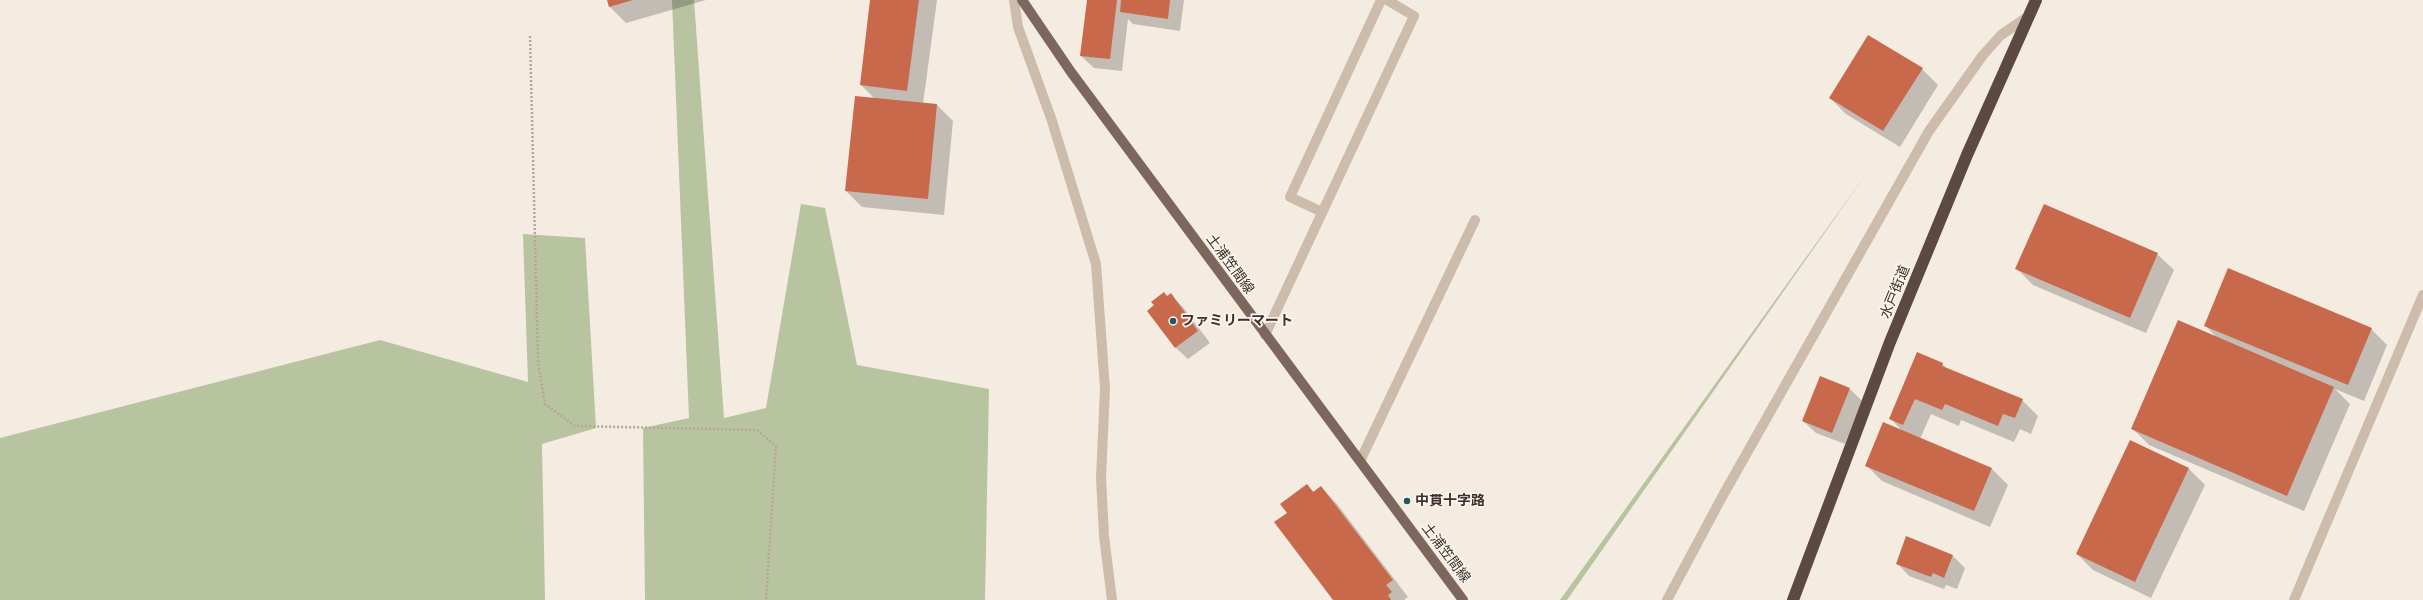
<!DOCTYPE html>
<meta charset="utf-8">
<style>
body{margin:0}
canvas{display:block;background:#f4ebe1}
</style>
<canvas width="2423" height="600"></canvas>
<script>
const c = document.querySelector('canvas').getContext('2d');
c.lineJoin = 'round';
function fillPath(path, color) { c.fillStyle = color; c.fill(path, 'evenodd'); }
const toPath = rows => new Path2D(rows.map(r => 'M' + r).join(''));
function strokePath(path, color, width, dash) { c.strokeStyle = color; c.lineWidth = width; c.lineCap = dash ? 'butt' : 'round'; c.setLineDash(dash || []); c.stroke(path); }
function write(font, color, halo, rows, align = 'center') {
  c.font = font + ' Inter,"Noto Sans JP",sans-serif'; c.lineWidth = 3.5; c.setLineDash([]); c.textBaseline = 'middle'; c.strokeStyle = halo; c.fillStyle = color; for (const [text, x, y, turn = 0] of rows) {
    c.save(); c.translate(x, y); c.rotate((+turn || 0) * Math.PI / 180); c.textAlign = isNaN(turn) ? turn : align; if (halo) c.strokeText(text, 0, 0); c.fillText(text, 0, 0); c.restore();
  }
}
fillPath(toPath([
 [672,0,694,0,724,418,766,408,801,204,825,208,857,365,989,389,985,600,645,600,643,428,689,418],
 [1868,171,1567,600,1560,600],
 [523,234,585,238,596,428,542,444,545,600,0,600,0,438,380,340,528,382]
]), '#b8c4a0');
fillPath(toPath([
 [608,0,706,0,626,23,610,7],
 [871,0,937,0,923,104,937,105,953,121,944,215,862,207,846,191,875,99,861,85],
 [1088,0,1184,0,1180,31,1133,24,1128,19,1122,71,1094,68,1081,56],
 [1922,69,1938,85,1900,147,1846,114,1830,98],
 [2157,254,2174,270,2146,333,2033,285,2017,269],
 [1170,295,1183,307,1210,343,1188,359,1175,347,1167,297],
 [2205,325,2371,329,2387,345,2364,401,2335,389,2350,404,2304,511,2149,445,2133,429,2217,338],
 [1942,364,1948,369,2022,400,2038,416,2031,434,2020,429,2014,442,1961,420,1959,426,1931,414,1920,439,1992,469,2008,485,1990,527,1882,481,1866,465,1903,432,1890,418],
 [1850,389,1862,401,1845,444,1816,433,1803,421],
 [2130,442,2189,469,2205,485,2151,598,2093,570,2077,554],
 [1307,485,1314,492,1321,487,1337,504,1408,597,1404,600,1334,600,1288,513],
 [1907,537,1953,556,1965,568,1957,589,1946,585,1944,589,1909,576,1897,563]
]), '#0003');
fillPath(toPath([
 [607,0,633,0,609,7],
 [870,0,919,0,907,91,860,85],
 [1087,0,1117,0,1110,59,1080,56],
 [1121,0,1170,0,1168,19,1120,12],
 [1868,35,1923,68,1883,131,1829,98],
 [855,96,937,104,928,199,845,191],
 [2044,204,2158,253,2130,318,2015,269],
 [2228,268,2372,328,2348,385,2204,326],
 [1164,292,1167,296,1171,293,1198,331,1175,348,1147,311,1154,305,1151,302],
 [2178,320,2334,387,2287,496,2131,429],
 [1917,352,1943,363,1942,366,2023,399,2015,418,2003,414,1998,426,1945,404,1942,410,1915,399,1903,425,1889,419],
 [1820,376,1850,388,1832,433,1802,421],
 [1883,422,1992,468,1974,511,1865,466],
 [2130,440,2189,468,2135,582,2076,554],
 [1307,484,1313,492,1321,486,1393,580,1386,585,1392,592,1388,595,1391,600,1333,600,1274,522,1287,513,1280,504],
 [1906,536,1953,555,1944,578,1933,573,1931,577,1896,564]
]), '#c8694b');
strokePath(toPath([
 [530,36,538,361,545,404,575,426,757,430,776,446,766,600]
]), '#b9a596', 2.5, [2, 2]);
strokePath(toPath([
 [1014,0,1018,27,1051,118,1096,264,1105,389,1101,478,1104,536,1112,600],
 [1322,212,1290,197,1381,0],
 [1265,335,1414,16,1387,0],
 [1360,461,1475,220],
 [1667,600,1722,497,1929,131,1983,55,2001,35,2029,16],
 [2294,600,2423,295]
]), '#cdbbac', 10);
strokePath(toPath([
 [1022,0,1071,72,1463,600]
]), '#7d675c', 10);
strokePath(toPath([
 [1793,600,1890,342,1967,155,2036,0]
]), '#5c4a42', 12);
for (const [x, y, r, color] of [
 [1173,321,4,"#1f5a5e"],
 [1407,501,4,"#1f5a5e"]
]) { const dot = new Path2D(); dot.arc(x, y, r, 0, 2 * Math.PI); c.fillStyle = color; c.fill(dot); strokePath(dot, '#fbf5ee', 1.5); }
write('14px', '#3b302b', '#fbf5ee', [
 ["土浦笠間線",1230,264,54],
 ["水戸街道",1895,292,-68],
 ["土浦笠間線",1446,553,53]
]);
write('bold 14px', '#3b302b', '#fbf5ee', [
 ["ファミリーマート",1181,321],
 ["中貫十字路",1415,501]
], 'left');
</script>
